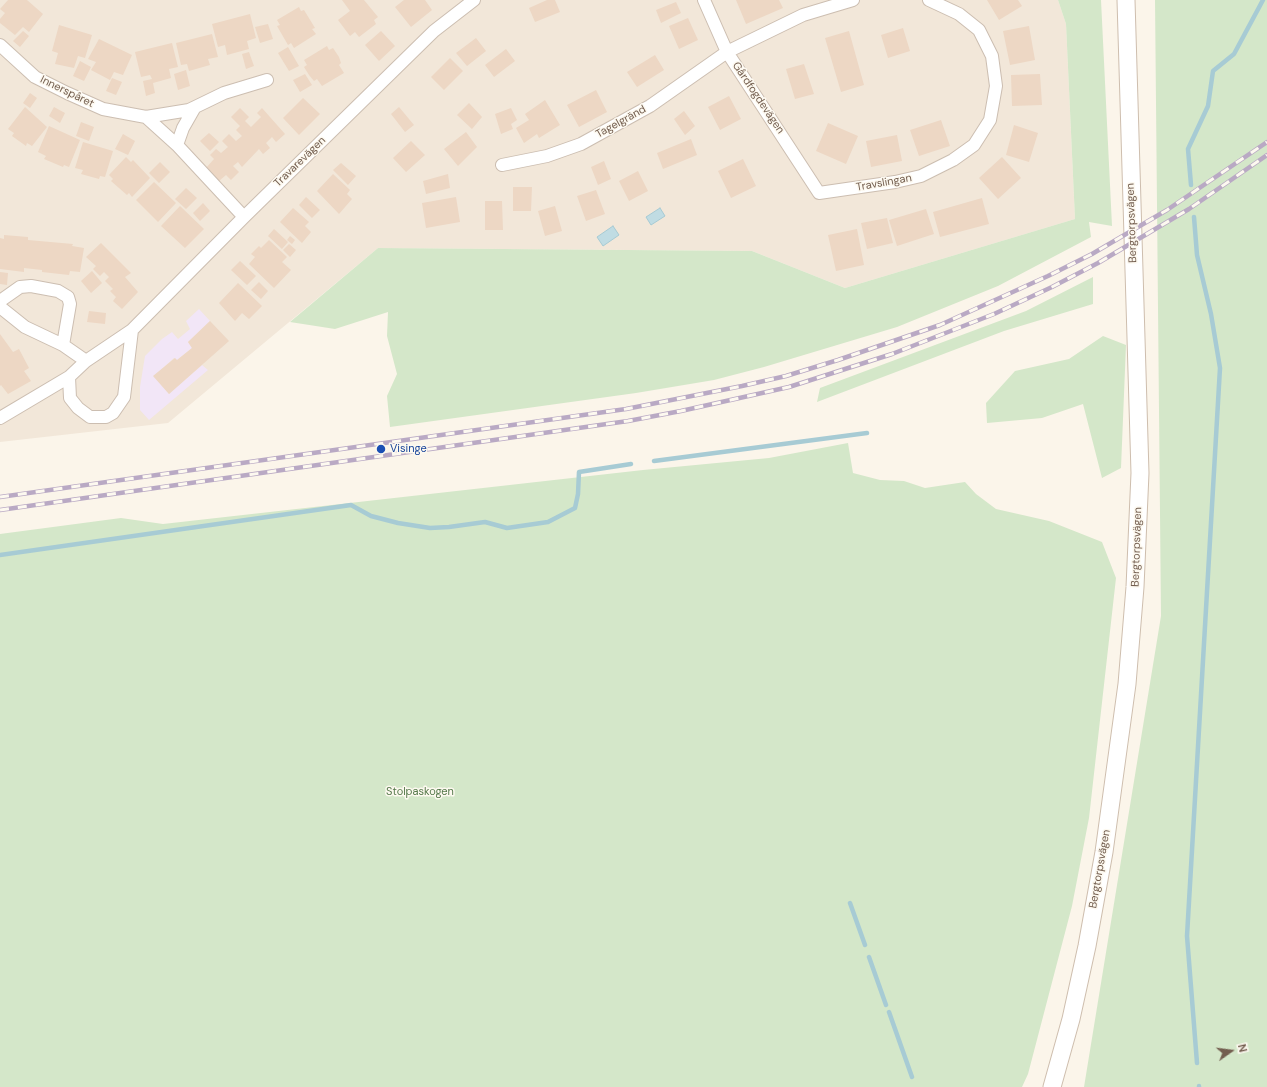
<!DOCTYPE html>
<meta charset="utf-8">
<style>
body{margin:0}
#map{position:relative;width:1267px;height:1087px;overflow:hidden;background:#fbf5ea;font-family:"DM Sans",sans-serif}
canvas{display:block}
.north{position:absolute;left:1211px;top:1031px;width:40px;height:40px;-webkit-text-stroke:3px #fdf9f0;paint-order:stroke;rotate:76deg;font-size:11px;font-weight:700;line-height:16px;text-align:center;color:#735e4f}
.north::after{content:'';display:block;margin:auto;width:14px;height:18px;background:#735e4f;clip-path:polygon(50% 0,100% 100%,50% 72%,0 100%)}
</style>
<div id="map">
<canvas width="1267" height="1087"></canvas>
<div class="north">N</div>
</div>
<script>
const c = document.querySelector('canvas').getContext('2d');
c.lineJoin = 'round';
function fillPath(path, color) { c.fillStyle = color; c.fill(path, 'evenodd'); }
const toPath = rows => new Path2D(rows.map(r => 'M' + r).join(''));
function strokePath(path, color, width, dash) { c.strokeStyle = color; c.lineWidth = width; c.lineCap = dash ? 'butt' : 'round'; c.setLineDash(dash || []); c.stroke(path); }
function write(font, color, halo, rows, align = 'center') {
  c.font = font + ' "DM Sans",sans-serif'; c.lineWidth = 3; c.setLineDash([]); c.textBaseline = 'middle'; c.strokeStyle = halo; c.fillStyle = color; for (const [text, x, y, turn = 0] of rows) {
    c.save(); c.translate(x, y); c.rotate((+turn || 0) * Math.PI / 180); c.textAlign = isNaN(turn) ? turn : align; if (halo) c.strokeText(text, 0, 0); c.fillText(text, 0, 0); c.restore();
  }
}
fillPath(toPath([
 [0,0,1058,0,1066,24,1075,219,845,288,752,251,378,248,168,423,0,442]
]), '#f2e7d9');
fillPath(toPath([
 [199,309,210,321,188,342,192,348,177,360,174,358,154,376,169,394,202,365,208,370,149,420,140,410,140,387,145,356,162,339,172,332,178,339,190,329,186,321]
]), '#f2e6f7');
fillPath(toPath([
 [1058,0,1101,0,1112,226,1089,222,1091,237,998,286,897,327,764,367,714,380,636,393,390,427,387,396,397,374,387,336,388,312,335,329,290,322,378,248,752,251,845,288,1075,219,1066,24],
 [1155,0,1267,0,1267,1087,1084,1087,1161,616],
 [1093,277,1093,304,1004,331,817,402,820,388,1026,311],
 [1103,336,1126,345,1121,468,1102,478,1083,404,1042,418,987,423,986,403,1015,371,1069,359],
 [848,443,853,473,880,480,904,481,925,488,965,482,976,494,996,509,1049,521,1102,542,1116,578,1089,818,1072,906,1028,1074,1022,1087,0,1087,0,534,121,518,163,524,643,470,769,458]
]), '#d4e7c9');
const water = toPath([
 [660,208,665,216,651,225,646,217,660,208],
 [613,226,619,235,603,246,597,237,613,226]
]);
fillPath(water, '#c0dce3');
strokePath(water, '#a7cbd4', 1);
strokePath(toPath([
 [1191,185,1188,149,1208,106,1213,71,1234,54,1263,0],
 [1194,217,1197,255,1211,314,1220,368,1187,936,1197,1063],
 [654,461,867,433],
 [0,555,351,505,371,516,398,523,430,528,449,527,485,522,507,528,548,522,575,508,578,494,579,472,631,464],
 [850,903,865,945],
 [869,957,886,1005],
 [889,1012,912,1077],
 [1199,1086,1199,1087]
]), '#a7cbd4', 4.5);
fillPath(toPath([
 [8,0,27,0,43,14,29,32,23,27,15,35,0,23,0,19,5,13,0,9],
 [342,0,364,0,378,17,374,20,376,24,359,37,355,32,350,36,338,20,350,11],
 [404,0,425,0,432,10,411,27,395,7],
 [547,0,555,0,560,12,535,22,529,8],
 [736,0,779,0,783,8,746,24],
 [987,0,1018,0,1022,6,999,20],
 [676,2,681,13,661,23,656,10],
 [299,7,301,11,304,10,315,28,312,29,316,34,294,48,291,43,288,45,277,26,280,25,277,20],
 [250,14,256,38,247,41,249,49,227,55,225,45,218,47,212,24],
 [688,18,698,40,679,49,669,26],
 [268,24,273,39,260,43,255,27],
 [59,25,92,35,85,58,78,56,74,68,55,64,58,53,52,51],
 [1029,26,1035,60,1010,65,1003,31],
 [903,28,910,51,888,58,881,35],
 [23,31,29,36,20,47,13,41],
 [381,31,395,46,379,61,365,45],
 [849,31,864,85,841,92,825,38],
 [212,34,218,57,208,59,210,65,189,71,187,64,181,65,176,43],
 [476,38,486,51,467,66,456,53],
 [99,39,132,55,123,75,114,72,110,80,91,70,96,62,88,59],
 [172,43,178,67,169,69,171,78,153,83,155,93,146,96,143,81,152,79,150,75,141,77,135,52],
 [327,46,329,50,333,48,339,57,341,63,339,65,344,73,322,86,317,79,314,81,309,75,304,67,307,65,304,60],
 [288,47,299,66,289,71,278,53],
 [506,49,515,61,494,77,485,65],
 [249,52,254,66,246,69,242,54],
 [655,55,664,70,637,87,627,72],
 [450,58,463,71,444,90,431,77],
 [80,61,91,67,84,81,73,76],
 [804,64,814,94,795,99,786,69],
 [186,70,190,86,178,90,174,74],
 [305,74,312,85,300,92,293,80],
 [1040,74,1042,105,1012,106,1011,75],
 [112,78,122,82,116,95,106,91],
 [596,90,607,112,579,127,567,105],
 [30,93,37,98,30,108,23,103],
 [729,96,741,119,720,130,708,107],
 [303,98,320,114,299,135,283,118],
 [545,100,560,125,539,138,537,134,524,143,516,128,529,120,525,114],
 [469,103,482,117,472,129,457,115],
 [25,107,47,127,32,146,27,143,26,146,12,136,14,133,8,129],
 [54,107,65,113,60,123,49,116],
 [399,107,414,125,405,132,391,114],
 [240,108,249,117,245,121,251,127,261,117,257,113,262,108,285,134,276,142,272,137,266,143,270,148,263,154,259,149,242,167,238,162,233,166,239,172,231,180,226,175,219,181,206,168,214,159,210,155,216,149,221,153,228,147,222,141,229,134,236,141,242,136,236,130,240,126,231,117],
 [511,108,517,120,511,124,513,129,501,134,495,114],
 [684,111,695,126,685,135,674,119],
 [941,120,950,146,919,156,910,130],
 [81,122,94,127,89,141,76,136],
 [828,123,858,136,846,164,816,151],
 [1014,125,1038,133,1029,162,1006,155],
 [49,126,80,140,69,167,64,165,63,167,44,159,46,156,38,152],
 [466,132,477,147,458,166,444,149],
 [209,133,219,142,210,151,200,141],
 [123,134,135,141,128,155,115,149],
 [897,135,902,161,871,167,866,141],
 [691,139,697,155,663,169,657,153],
 [411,141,425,155,406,172,393,158],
 [83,142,113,151,105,177,100,176,99,179,81,174,83,170,75,168],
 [126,157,131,162,133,160,150,178,132,197,129,193,127,195,111,181,113,179,109,175],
 [1002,157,1021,178,998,199,979,178],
 [743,159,756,186,731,198,718,171],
 [604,161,611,179,598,185,591,167],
 [160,162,170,172,159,183,149,173],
 [341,163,356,176,348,185,333,170],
 [638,171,648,191,629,201,619,181],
 [333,174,350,190,347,194,352,199,339,214,317,191],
 [448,174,450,188,426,194,423,181],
 [154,182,176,203,158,222,136,200],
 [513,187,532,187,531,211,513,211],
 [186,188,197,198,186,209,175,199],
 [596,190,605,214,586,221,577,196],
 [306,197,320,210,312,218,299,205],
 [456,197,460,222,426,228,422,203],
 [982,198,989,224,940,237,933,212],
 [485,201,502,201,503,230,485,230],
 [203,203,210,211,200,221,193,213],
 [180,206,204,229,185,248,161,226],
 [555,206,562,231,545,236,538,211],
 [293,208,309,222,305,226,311,232,302,243,280,222],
 [926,209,934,234,897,246,889,220],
 [887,218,893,243,867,249,861,223],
 [274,229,288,242,282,249,268,236],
 [857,229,864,265,836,271,828,235],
 [4,235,28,237,28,240,73,244,72,246,84,248,80,272,70,271,69,275,42,272,42,270,24,268,24,272,0,269,0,238,4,239],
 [290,236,295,240,292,244,287,240],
 [269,240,287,257,282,262,291,270,274,288,249,264,255,257,251,254,259,246,261,248],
 [101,243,131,273,125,277,138,292,122,309,113,301,116,297,110,291,113,289,105,281,109,277,104,272,100,276,93,269,96,266,86,257],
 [289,244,296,250,290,257,283,250],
 [240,261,256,276,247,285,231,270],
 [92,271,102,283,91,293,81,281],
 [0,272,8,273,7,285,0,284],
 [259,282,268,291,261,299,251,290],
 [238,283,262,306,249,319,242,313,235,321,219,303],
 [89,311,106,313,105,324,87,322],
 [210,321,229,341,169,394,153,376,175,358,177,360,192,348,188,342],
 [0,334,13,352,19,349,29,368,24,371,31,381,8,394,1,385,0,386]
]), '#edd7c4');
const minor = toPath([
 [704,0,727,52,819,193,895,182,921,176,953,160,974,145,990,120,996,86,992,56,979,30,959,14,929,0],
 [0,45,35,77,67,93,103,109,146,117,177,145,244,217],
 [146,117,189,110,224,93,267,80],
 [177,145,183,128,195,107],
 [502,165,547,156,581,144,650,106,727,52,803,15,853,0],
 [0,301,20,287,31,286,58,291,68,297,70,304,63,345],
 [0,307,25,327,63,345,86,361],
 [69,377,70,398,78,408,90,417,106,417,113,413,124,397,132,330],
 [0,418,69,377,86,361,132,330,244,217,434,31,474,0]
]);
const secondary = toPath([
 [1052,1087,1071,1019,1087,946,1104,852,1127,684,1135,587,1140,473,1126,0]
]);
strokePath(minor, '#ccbeb1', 14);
strokePath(secondary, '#cebeae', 19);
strokePath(minor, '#fff', 12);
strokePath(secondary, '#fff', 17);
const rail = toPath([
 [0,497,626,409,742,386,786,376,838,360,940,325,1048,276,1092,254,1167,210,1267,142],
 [0,510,628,421,681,411,789,387,892,354,994,314,1052,287,1098,263,1189,209,1267,155]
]);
strokePath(rail, '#b9a9c4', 4.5);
strokePath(rail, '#fdf9f0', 3, [9]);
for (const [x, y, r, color] of [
 [381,449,5,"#1a4fb4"]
]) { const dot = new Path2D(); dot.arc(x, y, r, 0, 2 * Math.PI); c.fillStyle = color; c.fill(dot); strokePath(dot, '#fdf9f0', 1.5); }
write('11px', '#735e4f', '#fdf9f0', [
 ["Innerspåret",67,92,26],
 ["Gårdfogdevägen",758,98,56],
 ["Tagelgränd",621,122,-29],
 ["Travarevägen",300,162,-44],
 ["Travslingan",884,183,-10],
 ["Bergtorpsvägen",1132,223,-92],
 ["Bergtorpsvägen",1137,547,-88],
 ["Bergtorpsvägen",1100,869,-80]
]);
write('11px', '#164399', '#fdf9f0', [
 ["Visinge",390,449]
], 'left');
write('11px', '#547849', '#fdf9f0', [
 ["Stolpaskogen",420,792]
]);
</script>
